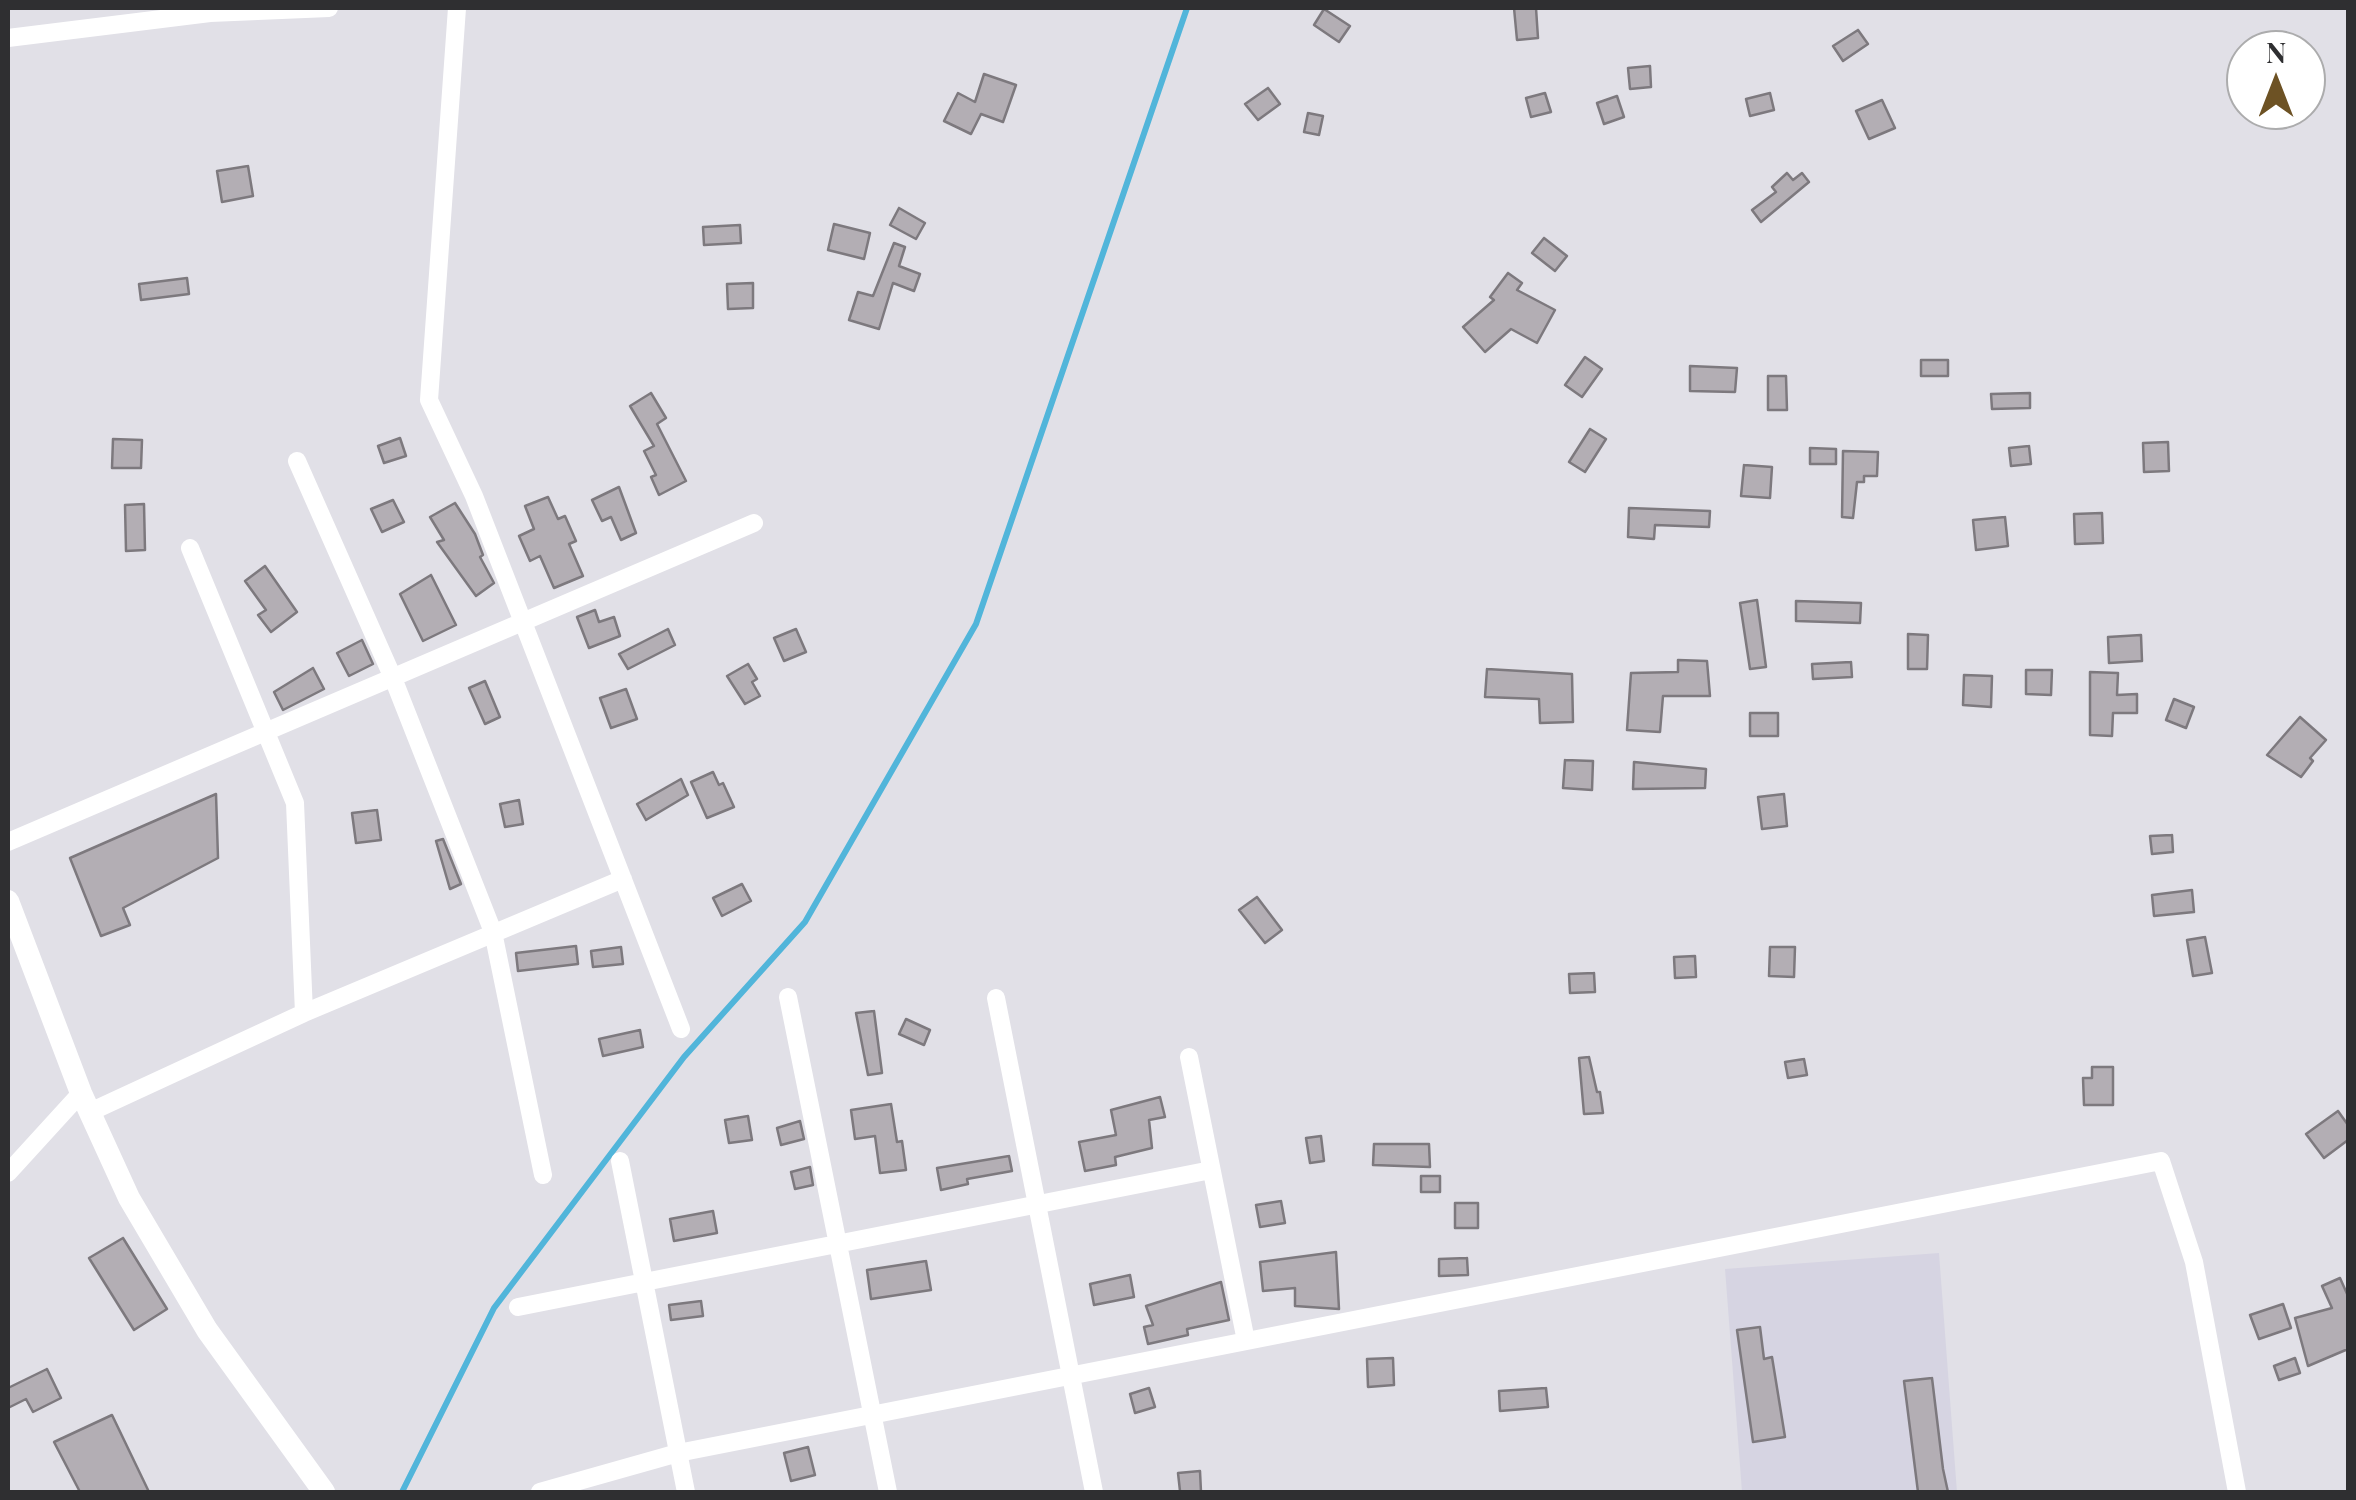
<!DOCTYPE html>
<style>
body{margin:0}
#map{position:relative;width:2356px;height:1500px;overflow:hidden;background:#e1e0e7;font-family:"Playfair Display",serif}
canvas{display:block}
.frame{position:absolute;inset:0;border:10px solid #2f2f31;pointer-events:none}
.north{position:absolute;left:2226px;top:30px;width:100px;height:100px;box-sizing:border-box;background:#fff;border:2px solid #acacad;border-radius:50%;rotate:0deg;font-size:28px;font-weight:700;line-height:40px;text-align:center;color:#2f2f31}
.north::after{content:'';display:block;margin:auto;width:35px;height:45px;background:#6d5224;clip-path:polygon(50% 0,100% 100%,50% 72%,0 100%)}
</style>
<div id="map">
<canvas width="2356" height="1500"></canvas>
<div class="frame"></div>
<div class="north">N</div>
</div>
<script>
const c = document.querySelector('canvas').getContext('2d');
c.lineJoin = 'round';
function fillPath(path, color) { c.fillStyle = color; c.fill(path, 'evenodd'); }
const toPath = rows => new Path2D(rows.map(r => 'M' + r).join(''));
function strokePath(path, color, width, dash) { c.strokeStyle = color; c.lineWidth = width; c.lineCap = dash ? 'butt' : 'round'; c.setLineDash(dash || []); c.stroke(path); }
fillPath(toPath([
 [1939,1253,1957,1492,1742,1492,1725,1269]
]), '#d6d4e2');
strokePath(toPath([
 [402,1492,494,1308,684,1057,805,922,976,624,1187,8]
]), '#51b5da', 6);
const building = toPath([
 [1514,8,1536,8,1538,38,1517,40,1514,8],
 [1324,9,1350,26,1339,42,1314,25,1324,9],
 [1858,30,1868,44,1843,61,1833,46,1858,30],
 [1650,66,1651,87,1630,89,1628,68,1650,66],
 [984,74,1016,85,1003,122,981,114,971,134,944,121,958,93,975,102,984,74],
 [1268,88,1280,104,1258,120,1245,104,1268,88],
 [1545,93,1551,112,1531,117,1526,98,1545,93],
 [1770,93,1774,110,1750,116,1746,99,1770,93],
 [1617,96,1624,117,1604,124,1597,103,1617,96],
 [1882,100,1895,128,1869,139,1856,111,1882,100],
 [1308,113,1323,116,1319,135,1304,132,1308,113],
 [248,166,253,196,222,202,217,171,248,166],
 [1787,173,1793,180,1802,173,1809,182,1761,222,1752,210,1776,192,1772,187,1787,173],
 [899,208,925,223,916,239,890,225,899,208],
 [834,224,870,233,864,259,828,250,834,224],
 [740,225,741,243,704,245,703,227,740,225],
 [1544,238,1567,256,1555,271,1532,253,1544,238],
 [894,243,905,247,899,266,920,274,914,291,893,283,879,329,849,320,858,292,873,296,894,243],
 [1508,273,1522,283,1517,290,1555,310,1537,343,1511,329,1485,352,1463,327,1494,300,1490,297,1508,273],
 [187,278,189,294,141,300,139,284,187,278],
 [753,283,753,308,728,309,727,284,753,283],
 [1585,357,1602,369,1582,397,1565,385,1585,357],
 [1921,360,1948,360,1948,376,1921,376,1921,360],
 [1690,366,1737,368,1735,392,1690,391,1690,366],
 [1768,376,1786,376,1787,410,1768,410,1768,376],
 [651,393,666,418,657,424,686,481,659,495,651,477,656,475,644,451,654,446,630,406,651,393],
 [2030,393,2030,408,1992,409,1991,394,2030,393],
 [1590,429,1606,439,1585,472,1569,462,1590,429],
 [400,438,406,456,384,463,378,446,400,438],
 [113,439,142,440,141,468,112,468,113,439],
 [2168,442,2169,471,2144,472,2143,443,2168,442],
 [2029,446,2031,464,2011,466,2009,448,2029,446],
 [1810,448,1836,449,1836,464,1810,464,1810,448],
 [1843,451,1878,452,1877,476,1864,476,1864,482,1857,482,1853,518,1842,517,1843,451],
 [1744,465,1772,467,1770,498,1741,496,1744,465],
 [619,487,636,533,621,540,611,517,602,521,592,500,619,487],
 [548,497,558,519,565,516,576,541,569,544,583,576,554,588,540,556,530,561,519,536,534,529,525,506,548,497],
 [393,500,404,522,382,532,371,509,393,500],
 [455,503,475,534,483,555,480,557,494,583,476,596,437,542,444,540,430,517,455,503],
 [144,504,145,550,126,551,125,505,144,504],
 [1629,508,1710,511,1709,527,1655,525,1654,539,1628,537,1629,508],
 [2102,513,2103,543,2075,544,2074,514,2102,513],
 [2005,517,2008,546,1976,550,1973,520,2005,517],
 [265,566,297,612,271,632,258,615,266,610,245,581,265,566],
 [431,575,456,625,423,641,400,594,431,575],
 [1757,600,1766,667,1750,669,1740,603,1757,600],
 [1796,601,1861,603,1860,623,1796,621,1796,601],
 [595,610,599,622,614,617,620,636,589,648,577,617,595,610],
 [668,629,675,645,628,669,619,654,668,629],
 [796,629,806,652,784,661,774,638,796,629],
 [1908,634,1928,635,1927,669,1908,669,1908,634],
 [2141,635,2142,661,2109,663,2108,637,2141,635],
 [362,640,373,664,349,676,337,653,362,640],
 [1678,660,1707,661,1710,696,1663,696,1660,732,1627,730,1631,673,1678,672,1678,660],
 [1851,662,1852,677,1813,679,1812,664,1851,662],
 [748,664,757,679,752,682,760,696,745,704,727,676,748,664],
 [313,668,324,689,283,710,274,692,313,668],
 [1487,669,1572,674,1573,722,1540,723,1539,699,1485,697,1487,669],
 [2026,670,2052,670,2051,695,2026,694,2026,670],
 [2090,672,2118,673,2117,695,2137,694,2137,713,2113,713,2112,736,2090,735,2090,672],
 [1964,675,1992,676,1991,707,1963,705,1964,675],
 [485,681,500,717,485,724,469,688,485,681],
 [626,689,637,719,611,728,600,698,626,689],
 [2174,699,2194,707,2186,728,2166,720,2174,699],
 [1750,713,1778,713,1778,736,1750,736,1750,713],
 [2300,717,2326,740,2310,758,2313,761,2301,777,2267,755,2300,717],
 [1565,760,1593,761,1592,790,1563,788,1565,760],
 [1634,762,1706,769,1705,788,1633,789,1634,762],
 [713,772,719,785,723,783,734,807,707,818,691,782,713,772],
 [681,779,688,795,646,820,637,804,681,779],
 [216,794,218,858,123,908,130,925,101,936,70,858,216,794],
 [1784,794,1787,826,1762,829,1758,797,1784,794],
 [519,800,523,824,505,827,500,804,519,800],
 [377,810,381,840,356,843,352,813,377,810],
 [2172,835,2173,852,2152,854,2150,836,2172,835],
 [443,839,461,884,450,889,436,841,443,839],
 [742,884,751,901,722,916,713,898,742,884],
 [2192,890,2194,912,2154,916,2152,895,2192,890],
 [1257,897,1282,930,1265,943,1239,910,1257,897],
 [2205,937,2212,973,2193,976,2187,940,2205,937],
 [576,946,578,964,518,971,516,953,576,946],
 [621,947,623,964,593,967,591,951,621,947],
 [1770,947,1795,947,1794,977,1769,976,1770,947],
 [1695,956,1696,977,1675,978,1674,957,1695,956],
 [1594,973,1595,992,1570,993,1569,974,1594,973],
 [874,1011,882,1073,868,1075,856,1013,874,1011],
 [906,1019,930,1030,924,1045,899,1034,906,1019],
 [640,1030,643,1047,603,1056,599,1039,640,1030],
 [1589,1057,1597,1092,1600,1092,1603,1113,1584,1114,1579,1058,1589,1057],
 [1804,1059,1807,1075,1788,1078,1785,1062,1804,1059],
 [2092,1067,2113,1067,2113,1105,2084,1105,2083,1078,2092,1078,2092,1067],
 [1160,1097,1165,1117,1149,1120,1152,1148,1115,1157,1116,1165,1085,1171,1079,1142,1116,1135,1111,1110,1160,1097],
 [891,1104,897,1142,902,1141,906,1170,880,1173,875,1136,855,1139,851,1110,891,1104],
 [2338,1111,2348,1125,2348,1140,2324,1158,2306,1134,2338,1111],
 [748,1116,752,1140,729,1143,725,1120,748,1116],
 [800,1121,804,1139,781,1145,777,1128,800,1121],
 [1321,1136,1324,1161,1310,1163,1306,1138,1321,1136],
 [1374,1144,1429,1144,1430,1167,1373,1165,1374,1144],
 [1009,1156,1012,1171,967,1179,968,1184,941,1190,937,1168,1009,1156],
 [810,1167,813,1185,795,1189,791,1172,810,1167],
 [1421,1176,1440,1176,1440,1192,1421,1192,1421,1176],
 [1281,1201,1285,1223,1260,1227,1256,1205,1281,1201],
 [1455,1203,1478,1203,1478,1228,1455,1228,1455,1203],
 [713,1211,717,1233,674,1241,670,1219,713,1211],
 [123,1238,167,1309,134,1330,89,1258,123,1238],
 [1336,1252,1339,1309,1295,1306,1295,1288,1263,1291,1260,1262,1336,1252],
 [1467,1258,1468,1275,1439,1276,1439,1259,1467,1258],
 [926,1261,931,1290,871,1299,867,1270,926,1261],
 [1130,1275,1134,1297,1094,1305,1090,1284,1130,1275],
 [2340,1278,2348,1296,2348,1349,2308,1366,2295,1318,2332,1308,2322,1286,2340,1278],
 [1221,1282,1229,1320,1187,1329,1188,1335,1148,1344,1144,1327,1153,1325,1146,1306,1221,1282],
 [701,1301,703,1316,671,1320,669,1305,701,1301],
 [2283,1304,2291,1328,2259,1339,2250,1315,2283,1304],
 [1760,1327,1764,1359,1772,1357,1785,1437,1753,1442,1737,1330,1760,1327],
 [1393,1358,1394,1385,1368,1387,1367,1359,1393,1358],
 [2295,1358,2300,1373,2279,1380,2274,1366,2295,1358],
 [47,1369,61,1398,33,1412,26,1399,8,1408,8,1388,47,1369],
 [1932,1378,1943,1469,1948,1492,1918,1492,1904,1381,1932,1378],
 [1149,1388,1155,1407,1135,1413,1130,1394,1149,1388],
 [1546,1388,1548,1407,1500,1411,1499,1391,1546,1388],
 [112,1415,149,1492,80,1492,54,1442,112,1415],
 [808,1447,815,1475,791,1481,784,1453,808,1447],
 [1200,1471,1201,1492,1180,1491,1178,1473,1200,1471]
]);
fillPath(building, '#b3aeb4');
strokePath(building, '#7d797e', 2.5);
strokePath(toPath([
 [457,8,429,400,474,496,681,1029],
 [8,38,210,13,329,8],
 [297,461,393,678,493,932,543,1175],
 [190,548,295,803,304,1013],
 [8,842,754,523],
 [788,997,888,1492],
 [996,998,1094,1492],
 [1189,1057,1246,1341],
 [90,1112,304,1013,623,879],
 [620,1161,686,1492],
 [8,1173,81,1093],
 [518,1307,1211,1170],
 [540,1492,678,1453,2161,1161,2194,1262,2237,1492]
]), '#fff', 18);
strokePath(toPath([
 [8,901,81,1093,129,1198,207,1330,324,1492]
]), '#fff', 22);
</script>
